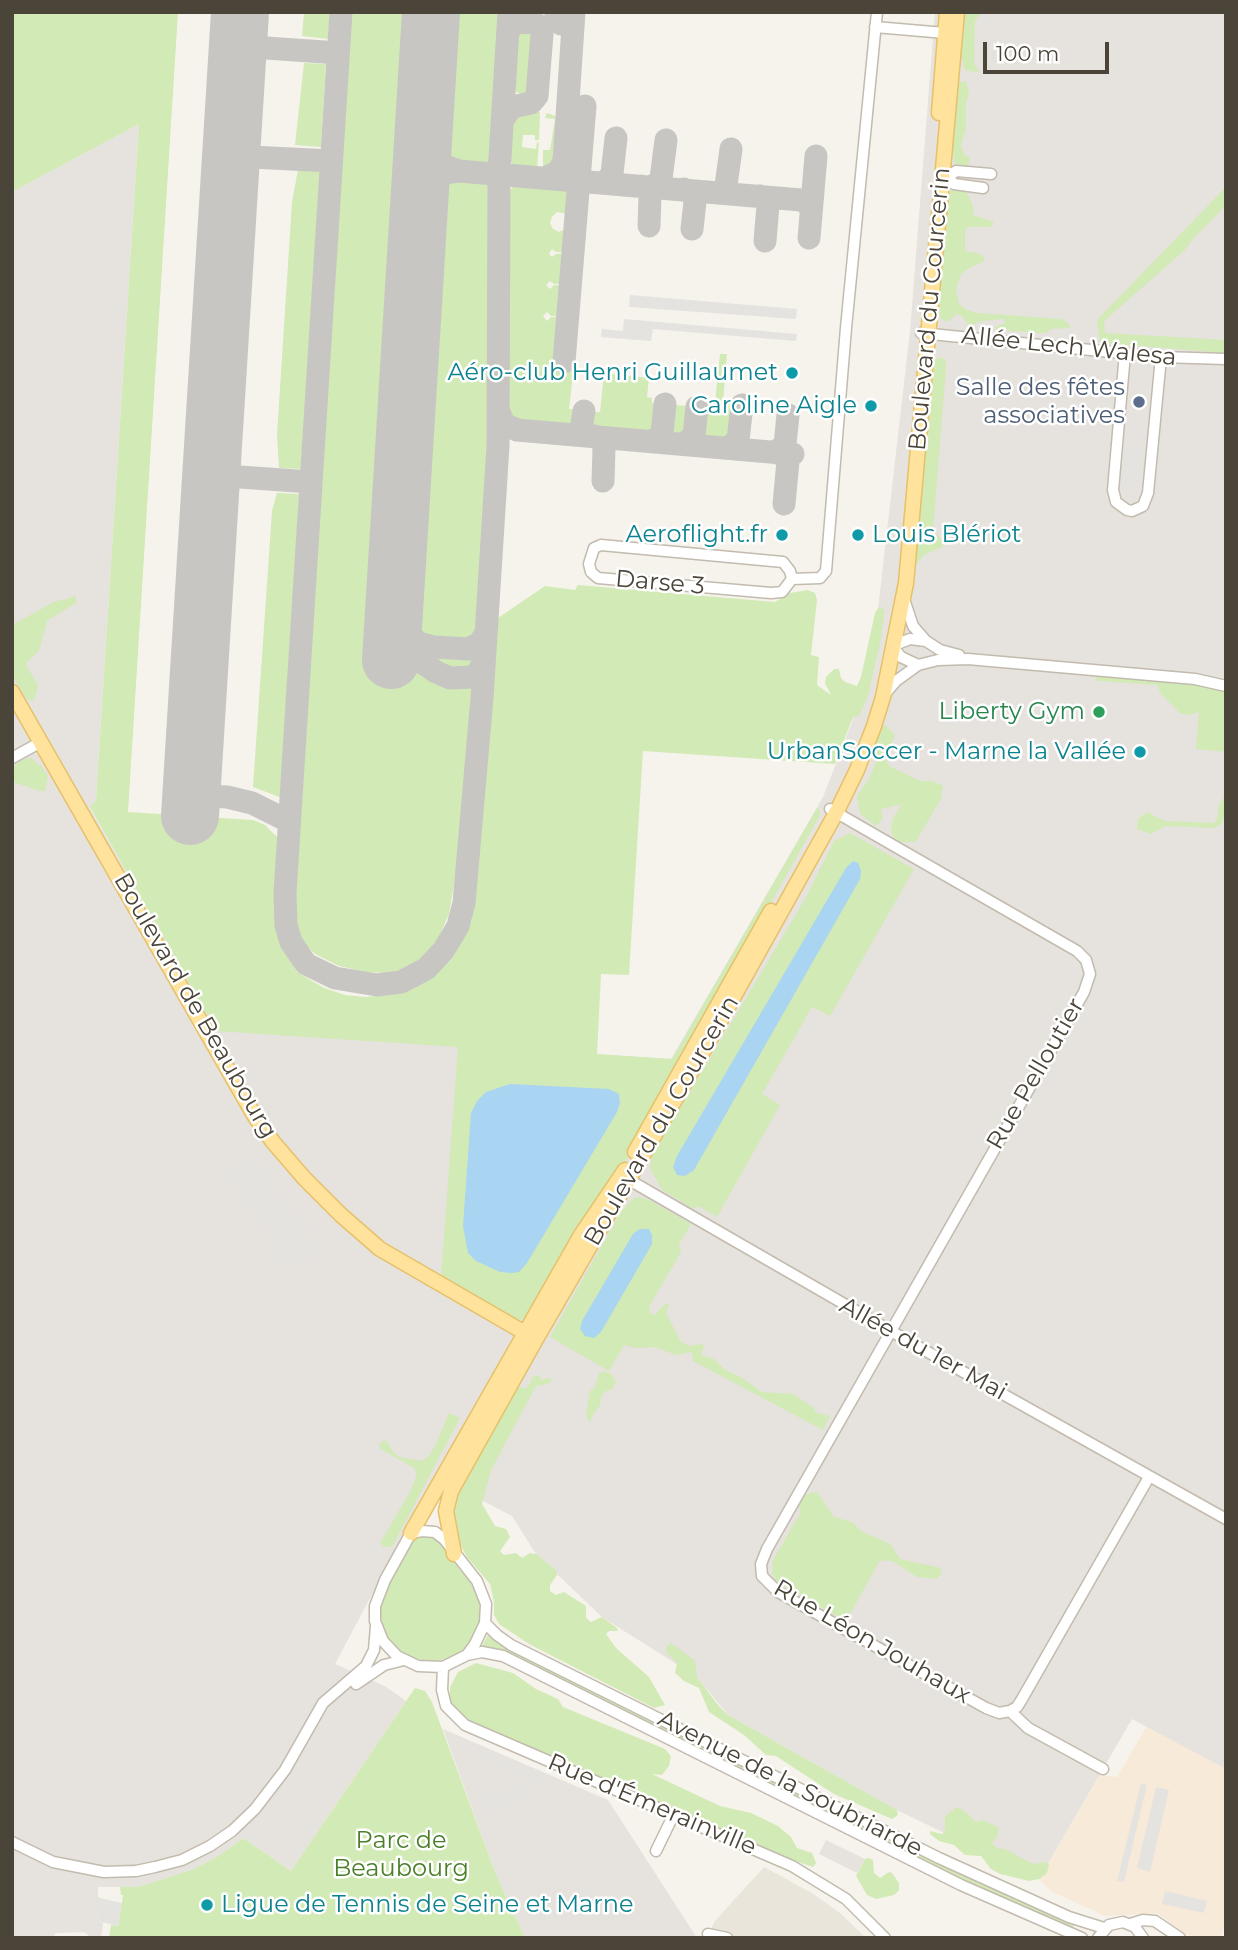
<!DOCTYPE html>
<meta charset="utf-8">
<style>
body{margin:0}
#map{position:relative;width:1238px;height:1950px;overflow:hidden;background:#f6f3ec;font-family:Montserrat,sans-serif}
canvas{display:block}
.frame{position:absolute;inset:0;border:14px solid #4b4439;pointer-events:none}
.scale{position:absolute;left:983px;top:42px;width:126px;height:32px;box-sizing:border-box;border:4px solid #4b4439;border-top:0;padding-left:9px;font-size:21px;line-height:24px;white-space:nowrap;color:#4b4439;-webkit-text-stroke:5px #fff;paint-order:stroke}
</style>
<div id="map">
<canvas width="1238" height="1950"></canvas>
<div class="frame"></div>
<div class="scale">100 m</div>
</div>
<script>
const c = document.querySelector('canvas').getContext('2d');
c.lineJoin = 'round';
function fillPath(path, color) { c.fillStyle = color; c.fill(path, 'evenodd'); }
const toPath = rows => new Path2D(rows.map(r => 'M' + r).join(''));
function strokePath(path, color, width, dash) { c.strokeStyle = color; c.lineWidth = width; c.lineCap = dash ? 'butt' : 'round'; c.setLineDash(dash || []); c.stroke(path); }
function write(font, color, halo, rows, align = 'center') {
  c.font = font + ' Montserrat,sans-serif'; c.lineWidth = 5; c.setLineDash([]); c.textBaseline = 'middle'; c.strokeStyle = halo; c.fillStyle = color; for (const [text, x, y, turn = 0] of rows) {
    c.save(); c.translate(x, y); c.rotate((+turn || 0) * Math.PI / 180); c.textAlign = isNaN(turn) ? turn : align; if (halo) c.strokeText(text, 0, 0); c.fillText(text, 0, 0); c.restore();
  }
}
fillPath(toPath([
 [764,1867,812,1893,840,1913,866,1938,706,1938,715,1921]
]), '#eae5da');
fillPath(toPath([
 [1147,1726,1226,1769,1226,1917,1221,1938,1200,1938,1184,1934,1158,1913,1105,1916,1051,1891,1039,1879,1100,1775,1117,1777]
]), '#f7ead8');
fillPath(toPath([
 [935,12,1226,12,1226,1769,1132,1719,1039,1879,897,1810,728,1715,697,1677,602,1617,536,1554,512,1516,435,1476,335,1664,385,1686,406,1701,291,1871,243,1838,220,1855,194,1869,138,1887,98,1887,98,1897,100,1898,97,1921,103,1923,101,1938,92,1938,84,1932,56,1933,52,1938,12,1938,12,192,139,124,96,800,90,808,216,1030,671,1059,823,797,851,725,873,652,910,331],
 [443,1729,608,1800,697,1938,525,1938,495,1872],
 [826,1840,865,1859,857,1873,819,1854]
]), '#e6e2dd');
fillPath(toPath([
 [12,12,178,12,128,812,253,820,265,825,277,837,275,886,277,921,280,940,297,972,324,988,345,995,365,997,389,995,404,992,423,982,439,971,451,960,471,923,475,898,492,622,545,586,575,590,578,585,775,602,790,593,807,590,815,593,817,600,811,655,819,657,817,685,831,695,825,683,826,677,834,669,839,669,841,678,845,682,857,686,861,677,875,613,879,607,885,610,880,643,868,696,859,716,853,717,835,764,643,751,629,975,601,974,597,1054,672,1059,817,808,820,810,820,815,637,1143,530,1313,522,1319,517,1320,506,1314,441,1277,458,1047,216,1031,90,807,96,800,139,124,12,192],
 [304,12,330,12,328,39,302,36],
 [349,12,419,12,379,659,414,663,447,682,478,685,456,873,449,914,433,951,419,963,404,970,387,973,366,972,339,966,315,954,302,941,296,924,292,900],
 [445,12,504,12,495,152,491,161,480,166,461,165,451,161,445,157,438,142],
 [964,12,983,12,975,20,974,63,979,71,976,72,965,70,961,56],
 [524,30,532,30,536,35,532,51,535,53,534,70,531,71,531,78,533,79,532,93,525,97,515,91,510,79,513,44,515,38],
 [304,63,326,64,321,147,295,145],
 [966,81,969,93,966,104,966,127,961,146,964,154,970,158,968,166,958,167,954,161,952,142,958,83],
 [575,92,582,105,577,172,570,162],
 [528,110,540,112,539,140,535,140,535,135,523,135,522,147,536,149,537,142,539,143,537,168,535,170,515,167,510,161,509,123,516,114],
 [547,113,555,116,559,121,560,128,557,161,547,171,543,166,543,150,550,150,555,119,545,118],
 [298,170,320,170,301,469,279,468,277,435,292,202],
 [460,176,484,179,492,186,494,195,494,410,482,627,476,638,462,643,424,639,412,629,407,609,431,212,433,200,440,187,449,180],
 [520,183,576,187,574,220,567,214,557,212,552,217,550,223,553,229,559,232,573,226,570,253,556,252,552,249,549,254,552,257,556,254,570,254,568,284,554,284,550,281,546,285,550,289,554,285,568,286,565,316,551,316,547,312,543,316,547,321,551,317,565,317,561,364,566,364,569,337,577,340,569,409,579,410,578,425,575,428,513,423,506,419,504,414,504,258,506,221,509,192,513,186],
 [1226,187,1226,205,1192,240,1186,249,1104,321,1105,333,1226,340,1226,353,1100,343,1097,320],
 [953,188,967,193,973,206,973,215,994,222,990,227,968,227,965,232,965,251,977,253,984,257,984,261,966,270,960,276,956,289,959,304,967,310,977,313,1062,319,1070,325,1070,328,1051,329,1045,333,1040,333,996,330,995,327,1006,323,1003,319,982,321,976,323,971,329,962,316,957,314,947,322,940,318,937,293,946,198],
 [720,354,727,354,723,403,736,405,738,410,736,436,731,441,701,439,703,408,709,408,710,402,715,402],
 [941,357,946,361,946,368,933,531,945,542,942,547,924,555,915,566,933,365,934,360],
 [604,373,649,378,647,397,652,398,652,403,658,404,656,434,588,428,588,413,600,412],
 [671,405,690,406,688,437,669,436],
 [277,493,299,494,282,798,253,787,272,511],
 [76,596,76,603,47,621,39,651,27,662,27,667,38,685,35,698,31,701,26,698,12,675,12,625,54,602],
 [418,648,432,652,465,654,473,659,475,665,465,673,445,671,418,654,414,649],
 [1097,674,1182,682,1226,691,1226,752,1196,749,1199,712,1189,715,1180,713,1160,693,1158,685,1099,681,1095,680],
 [880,724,886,726,895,735,885,757,889,766,920,781,932,781,943,786,941,799,916,841,912,842,901,842,894,838,891,831,893,818,902,804,881,809,883,818,876,826,860,814,857,796,869,779,877,760,870,752],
 [31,758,42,767,48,776,45,791,39,791,14,782,12,768,21,760],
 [1226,794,1226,811,1222,823,1215,828,1165,826,1151,834,1137,829,1138,819,1147,812,1165,821,1214,823,1217,819,1219,805],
 [850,833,914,869,830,1016,812,1007,762,1094,780,1105,717,1217,698,1206,694,1209,662,1190,650,1168,652,1156,805,899,834,841],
 [639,1197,649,1200,691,1224,678,1246,681,1248,680,1254,650,1305,649,1312,654,1315,666,1303,669,1304,666,1313,681,1342,690,1346,702,1344,704,1347,701,1355,714,1359,725,1370,741,1377,762,1392,793,1394,813,1407,817,1413,830,1416,823,1430,693,1361,692,1352,676,1355,655,1347,636,1348,624,1345,609,1371,550,1337,621,1212,634,1198],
 [603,1371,611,1374,616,1382,612,1389,606,1391,601,1396,600,1405,591,1418,590,1424,586,1415,589,1395,590,1391,595,1388,598,1375],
 [539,1375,541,1380,550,1378,552,1380,548,1384,536,1386,491,1470,482,1504,495,1526,506,1529,510,1537,500,1551,504,1555,516,1553,522,1558,530,1553,536,1554,556,1570,557,1575,550,1585,550,1591,556,1595,564,1592,586,1606,586,1618,591,1622,602,1617,617,1628,618,1631,609,1631,606,1634,616,1648,649,1677,665,1705,654,1708,529,1644,499,1624,494,1615,494,1602,490,1584,467,1557,454,1533,451,1523,458,1492,517,1387,527,1388,533,1377],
 [449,1413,460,1418,392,1547,384,1547,380,1543,411,1490,417,1474,414,1468,381,1449,379,1446,381,1442,385,1440,389,1444,392,1451,399,1457,422,1461,429,1456,435,1446],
 [813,1492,817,1492,834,1517,852,1522,861,1531,890,1544,900,1559,941,1568,941,1574,936,1579,917,1577,894,1562,885,1560,879,1562,846,1621,778,1583,772,1574,773,1560,800,1514,799,1504,803,1496],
 [430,1534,445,1545,459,1569,470,1581,479,1600,480,1611,479,1624,465,1650,452,1658,430,1662,409,1657,391,1643,386,1636,380,1614,381,1603,385,1589,414,1539,419,1535],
 [488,1635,499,1644,935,1862,1074,1925,1072,1929,933,1866,499,1649,482,1646],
 [671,1643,695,1661,697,1677,718,1705,728,1715,897,1810,898,1815,892,1819,834,1794,776,1756,766,1755,744,1735,709,1712,699,1688,684,1681,675,1673,677,1663,666,1652,666,1647],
 [476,1663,513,1673,536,1689,558,1699,563,1707,665,1749,671,1756,669,1766,662,1775,652,1774,720,1806,751,1813,778,1826,791,1837,797,1848,812,1853,816,1863,813,1867,795,1861,471,1721,457,1712,450,1702,450,1687,458,1672],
 [415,1688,425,1691,432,1702,495,1872,525,1938,109,1938,111,1925,118,1926,123,1895,121,1895,120,1887,138,1887,194,1869,220,1855,243,1838,291,1871],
 [957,1807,963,1810,976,1822,982,1820,998,1827,998,1835,992,1843,997,1848,1005,1849,1033,1864,1046,1862,1049,1864,1047,1873,1039,1879,1029,1881,1000,1874,991,1869,981,1856,965,1855,954,1845,939,1841,930,1834,930,1831,942,1834,945,1831,945,1816],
 [869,1858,873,1860,874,1873,880,1878,889,1872,892,1873,899,1883,899,1890,894,1895,876,1899,867,1895,856,1876,865,1859]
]), '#d2eab5');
fillPath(toPath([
 [630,295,797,309,796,319,629,307],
 [624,319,797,334,796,341,653,329,651,341,601,337,602,329,623,331],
 [1124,448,1146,450,1142,490,1120,488],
 [258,1158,258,1169,261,1174,268,1171,271,1177,266,1181,277,1196,296,1217,301,1214,304,1218,309,1230,304,1232,307,1240,315,1241,320,1245,304,1265,290,1262,286,1266,278,1257,283,1252,278,1242,248,1203,242,1207,235,1196,240,1191,227,1175],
 [473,1746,548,1778,546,1784,470,1752],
 [1141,1783,1147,1785,1124,1882,1117,1881],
 [525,1784,529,1796,487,1812,482,1799],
 [1156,1787,1169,1790,1150,1872,1137,1868],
 [1165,1891,1207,1901,1204,1913,1162,1904],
 [100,1898,122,1903,118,1926,97,1921]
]), '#e5e3e0');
fillPath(toPath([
 [853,861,858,863,861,871,860,879,694,1170,685,1176,677,1175,673,1167,677,1156,846,868],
 [510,1084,609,1089,619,1094,620,1103,617,1112,527,1263,519,1272,512,1273,500,1272,476,1261,468,1253,463,1226,471,1113,477,1101,486,1092],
 [640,1229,649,1229,652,1235,652,1244,601,1332,594,1338,585,1336,580,1329,582,1321,633,1234]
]), '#a9d4f2');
strokePath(toPath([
 [341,12,285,893,286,925,291,942,306,964,335,978,377,985,401,982,426,969,443,951,451,938,458,926,464,903,482,698,498,446,499,174,509,12],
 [556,12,556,20,561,24],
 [238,46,338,53],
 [503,119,512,107,531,103,537,96,542,34,540,26,534,23,516,22,508,31],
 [424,122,425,142,433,157,444,166,459,171],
 [231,156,331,161],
 [545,178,558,172,564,161,574,12],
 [600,183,607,180,612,174,616,138],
 [641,186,647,189,650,195,649,226],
 [649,187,657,184,661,179,666,140],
 [684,189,693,195,695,202,692,229],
 [725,193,731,149],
 [760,196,766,199,768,205,765,241],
 [419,213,422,195,430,182,444,173,459,171,801,200,807,203,811,210],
 [809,238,816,156],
 [564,362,585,106],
 [499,412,504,424,517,430,793,454],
 [574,435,581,430,584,411],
 [595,436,602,441,604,448,603,481],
 [651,441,657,439,662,433,665,404],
 [683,444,694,436,697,407],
 [728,448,738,440,742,405],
 [773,452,784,455,788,461,784,504],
 [773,452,780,449,785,444,788,415],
 [211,475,311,482],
 [395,586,396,618,408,634,419,643,434,647,468,649,480,643,486,633],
 [392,641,436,672,450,678,473,677,479,671,484,660],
 [191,795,227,797,252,803,288,821]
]), '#c8c6c3', 23);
strokePath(toPath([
 [391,660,431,12],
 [190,816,240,12]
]), '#c8c6c3', 58);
const minor = toPath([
 [875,27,945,33,953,31],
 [983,188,954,184,948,177,956,171,991,174],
 [921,333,1161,357,1226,359],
 [1125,353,1113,490,1116,502,1127,510,1132,511,1143,506,1148,493,1161,357],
 [601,545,783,562,790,571,792,579,782,592,771,593,598,578,591,572,589,564,594,548,601,545],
 [792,579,820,578,826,571,846,328,877,12],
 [905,602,913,626,926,641,940,650,959,655],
 [918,665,901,657,892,646,910,639,926,641],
 [884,695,896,681,918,665,938,660,968,659,1195,679,1226,686],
 [12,758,41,742],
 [830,809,1077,951,1086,960,1090,974,1084,992,767,1549,761,1564,762,1576,778,1592,986,1708,999,1713,1010,1711,1017,1707,1022,1699,1149,1477],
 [624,1177,917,1346,1226,1519],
 [422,1531,435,1532,444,1539,477,1581,486,1604,485,1623,475,1644,467,1655,443,1667,418,1666,397,1656,383,1641,375,1621,375,1606,385,1580,411,1533,422,1531],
 [485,1623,497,1635,511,1645,939,1858,1069,1917,1104,1928],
 [467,1655,482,1652,503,1656,961,1885,1082,1938],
 [443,1667,442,1690,446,1706,465,1725,792,1866,846,1899,885,1938],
 [356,1684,384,1665,404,1660],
 [1010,1711,1028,1728,1103,1769],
 [12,1842,53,1862,104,1872,136,1871,155,1867,182,1860,210,1846,232,1831,255,1809,285,1770,323,1703,366,1666,374,1650,376,1626],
 [656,1851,674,1814],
 [1130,1924,1143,1920,1155,1921,1180,1938],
 [708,1934,727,1938],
 [1098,1938,1109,1925,1123,1922,1135,1927,1143,1938]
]);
const major = toPath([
 [939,113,947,12],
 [12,692,254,1115,273,1142,304,1178,341,1215,380,1249,532,1337],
 [635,1152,771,911],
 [411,1533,581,1235,625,1170],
 [454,1554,446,1511,451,1491,536,1339,708,1043,836,813,857,770,874,726,883,697,906,583,957,12]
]);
strokePath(minor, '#c2bbae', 13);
strokePath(major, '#e6c16a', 17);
strokePath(minor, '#fff', 10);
strokePath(major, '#ffe39c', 14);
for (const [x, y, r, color] of [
 [792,373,7,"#0f9aa8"],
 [1139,402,7,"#5c6f8a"],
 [871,406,7,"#0f9aa8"],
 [782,535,7,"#0f9aa8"],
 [858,535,7,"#0f9aa8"],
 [1099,712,7,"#2e9e5b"],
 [1140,752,7,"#0f9aa8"],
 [207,1905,7,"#0f9aa8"]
]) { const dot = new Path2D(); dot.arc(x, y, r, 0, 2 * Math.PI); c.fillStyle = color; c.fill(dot); strokePath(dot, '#fff', 2.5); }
write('24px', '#4b4439', '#fff', [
 ["Boulevard du Courcerin",930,309,-85],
 ["Allée Lech Walesa",1069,347,6],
 ["Darse 3",660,583,5],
 ["Boulevard de Beaubourg",195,1006,60],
 ["Rue Pelloutier",1036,1074,-60],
 ["Boulevard du Courcerin",662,1121,-60],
 ["Allée du 1er Mai",923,1349,29],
 ["Rue Léon Jouhaux",872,1642,30],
 ["Avenue de la Soubriarde",790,1784,27],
 ["Rue d'Émerainville",652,1805,23]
]);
write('24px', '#0d838f', '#fff', [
 ["Aéro-club Henri Guillaumet",778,373],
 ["Caroline Aigle",857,406],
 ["Aeroflight.fr",768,535],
 ["Louis Blériot",872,535,"left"],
 ["UrbanSoccer - Marne la Vallée",1126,752],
 ["Ligue de Tennis de Seine et Marne",221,1905,"left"]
], 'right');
write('24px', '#4e5e75', '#fff', [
 ["Salle des fêtes",1125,388],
 ["associatives",1125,416]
], 'right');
write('24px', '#27864d', '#fff', [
 ["Liberty Gym",1085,712]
], 'right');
write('24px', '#4a7f2a', '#fff', [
 ["Parc de",401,1841],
 ["Beaubourg",401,1869]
]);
</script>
